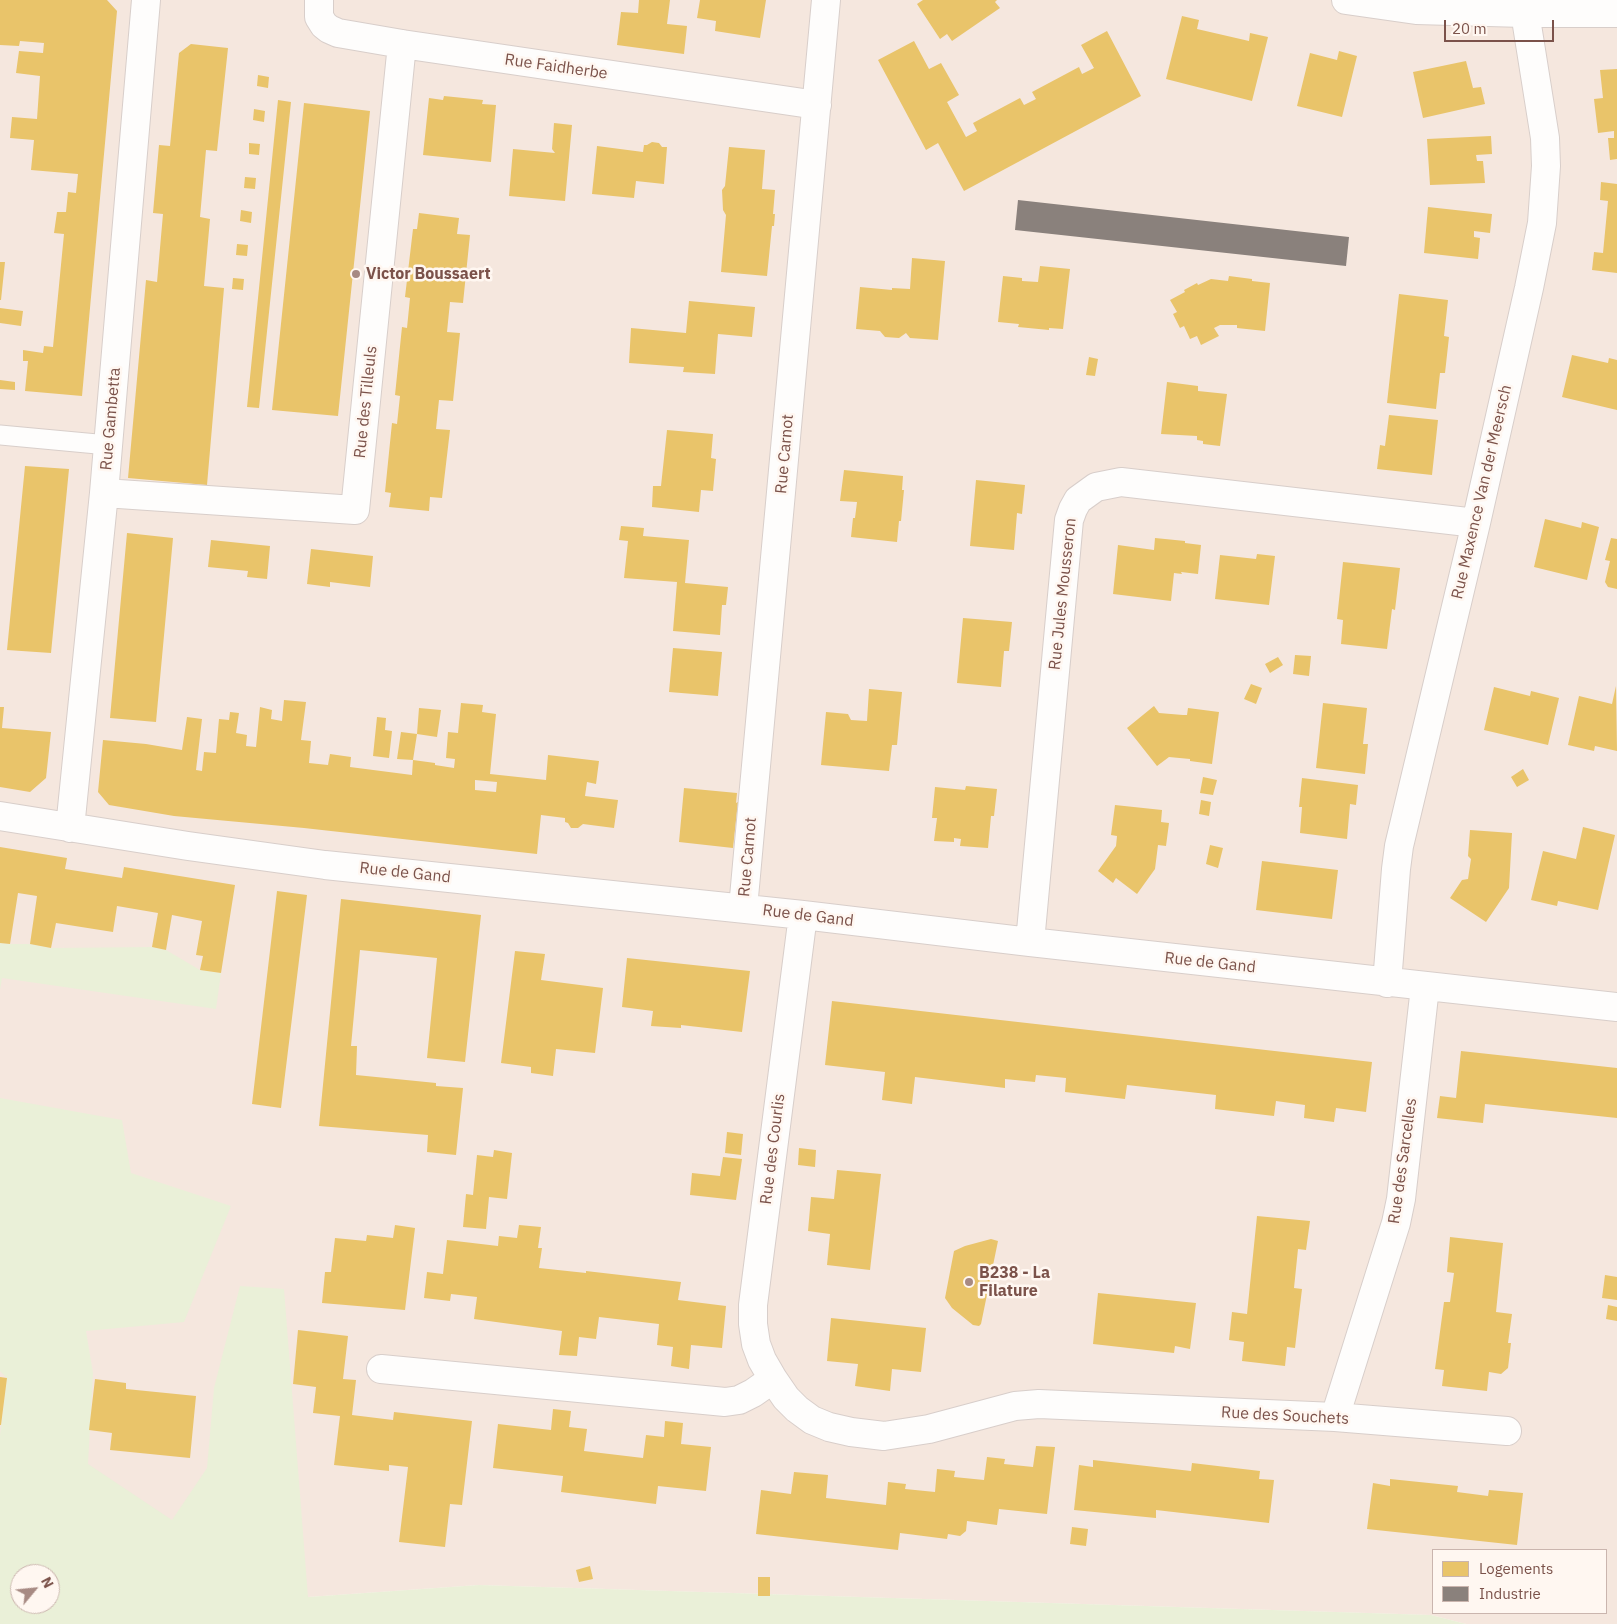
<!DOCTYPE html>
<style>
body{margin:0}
#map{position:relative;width:1617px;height:1624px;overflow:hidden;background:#f9f3ee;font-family:"IBM Plex Sans",sans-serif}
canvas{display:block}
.legend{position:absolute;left:1432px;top:1549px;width:175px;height:65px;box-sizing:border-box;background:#fff7f1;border:1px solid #cab5ae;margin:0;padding:6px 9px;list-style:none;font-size:15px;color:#7b524a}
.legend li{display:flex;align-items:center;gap:10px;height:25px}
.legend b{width:25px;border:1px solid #cab5ae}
.north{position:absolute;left:10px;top:1564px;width:50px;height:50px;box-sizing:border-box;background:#fff7f1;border:1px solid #cab5ae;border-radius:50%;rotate:62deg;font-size:14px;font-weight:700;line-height:20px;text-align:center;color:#7b524a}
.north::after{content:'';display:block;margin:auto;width:18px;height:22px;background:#a78a83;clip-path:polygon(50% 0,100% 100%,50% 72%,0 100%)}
.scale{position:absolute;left:1444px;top:20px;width:110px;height:22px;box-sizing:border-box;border:2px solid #7b524a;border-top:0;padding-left:6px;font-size:15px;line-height:18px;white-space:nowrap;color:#7b524a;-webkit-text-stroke:4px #fff7f1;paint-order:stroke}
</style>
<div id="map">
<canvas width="1617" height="1624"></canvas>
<ul class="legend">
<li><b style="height:14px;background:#e9c46a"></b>Logements</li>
<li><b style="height:14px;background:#8a817c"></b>Industrie</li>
</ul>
<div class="north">N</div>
<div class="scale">20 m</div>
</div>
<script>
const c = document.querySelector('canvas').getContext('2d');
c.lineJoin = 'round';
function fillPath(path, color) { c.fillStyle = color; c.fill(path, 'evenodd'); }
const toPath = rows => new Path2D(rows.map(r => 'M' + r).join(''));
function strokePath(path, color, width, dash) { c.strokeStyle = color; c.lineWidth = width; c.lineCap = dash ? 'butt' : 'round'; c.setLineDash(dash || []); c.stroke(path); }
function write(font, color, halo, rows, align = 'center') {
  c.font = font + ' "IBM Plex Sans",sans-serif'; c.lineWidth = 5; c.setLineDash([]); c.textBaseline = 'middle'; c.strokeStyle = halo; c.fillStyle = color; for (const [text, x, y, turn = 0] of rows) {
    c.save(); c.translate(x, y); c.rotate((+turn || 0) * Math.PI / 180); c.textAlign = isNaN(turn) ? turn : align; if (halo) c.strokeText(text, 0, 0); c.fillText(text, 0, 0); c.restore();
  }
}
fillPath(toPath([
 [0,0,1617,0,1617,1624,1466,1624,1431,1615,479,1585,308,1597,50,1574,20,1574,0,1601],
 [1433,1550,1606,1550,1606,1613,1433,1613]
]), '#f5e7de');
fillPath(toPath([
 [0,943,10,944,30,944,51,948,152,947,166,950,200,970,221,973,216,1009,2,978,0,990],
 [0,1098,122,1120,131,1173,231,1206,184,1322,86,1331,93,1373,88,1464,172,1520,207,1468,214,1388,240,1286,284,1289,308,1597,479,1585,1431,1615,1466,1624,0,1624,0,1435,7,1378,0,1371],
 [20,1574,50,1574,50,1604,20,1604]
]), '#eaf0d8');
fillPath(toPath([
 [0,0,107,0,117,11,82,396,25,391,28,361,23,361,23,350,43,353,44,346,53,347,64,234,54,233,57,212,66,212,68,192,76,193,78,174,31,170,34,140,10,138,12,117,37,119,40,76,16,73,19,51,43,53,44,43,20,41,19,46,0,45],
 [639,0,670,0,667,24,687,26,684,54,617,45,621,12,638,13],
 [700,0,766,0,760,38,715,31,716,21,697,18],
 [923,0,997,0,995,2,1000,8,952,41,947,34,940,39,917,4],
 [1182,16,1199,20,1197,29,1249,41,1250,33,1268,37,1252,101,1166,79],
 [1107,31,1141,96,964,191,938,143,926,150,878,60,914,41,929,69,941,63,959,95,947,102,966,137,977,131,973,123,1020,98,1024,105,1036,99,1032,92,1079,67,1082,74,1094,68,1081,45],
 [191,44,228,48,217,151,206,150,200,217,210,219,204,286,224,288,207,485,128,478,146,280,157,282,163,214,153,213,159,145,170,146,179,53],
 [1339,51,1357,56,1342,117,1297,106,1310,53,1337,60],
 [1466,61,1473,88,1481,87,1485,104,1423,118,1413,72],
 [1617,69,1617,159,1610,160,1608,138,1614,138,1614,131,1598,133,1594,99,1603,98,1600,70],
 [258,75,269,77,268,88,257,86],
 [444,96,483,100,482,104,496,105,491,162,423,155,429,98,443,100],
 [278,100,291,102,259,408,247,407],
 [304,103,370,111,338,416,272,410],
 [254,109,265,111,264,122,253,120],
 [554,123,572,125,565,201,509,196,513,149,555,153,552,149],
 [1491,136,1492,154,1476,155,1477,161,1483,161,1485,183,1430,185,1427,139],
 [652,142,659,143,662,147,667,147,664,184,636,181,634,198,592,194,597,146,643,152,644,145,647,145],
 [249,143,260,144,259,155,249,154],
 [729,147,765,150,762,189,775,190,773,214,775,214,774,226,772,226,767,276,721,272,726,215,723,210,722,190,725,186],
 [245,177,256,178,255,189,244,188],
 [1601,182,1617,184,1617,273,1592,270,1594,252,1603,253,1608,201,1600,200],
 [1428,207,1492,214,1490,233,1474,231,1474,237,1480,238,1478,259,1424,253],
 [241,210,252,212,251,223,240,221],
 [419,213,459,218,457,234,470,235,463,303,450,302,447,332,460,333,453,401,439,400,436,429,450,430,442,498,430,497,429,511,389,507,391,493,385,492,392,423,397,424,400,396,395,395,402,327,407,328,410,298,405,297,413,229,417,229],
 [237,244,248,245,247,256,236,255],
 [912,258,945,261,938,340,910,338,906,333,899,338,885,337,880,331,856,329,860,287,892,290,892,288,910,289],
 [0,262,5,262,1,300,0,300],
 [1040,266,1070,269,1063,329,1049,328,1049,330,1018,327,1019,324,998,322,1003,276,1022,278,1022,281,1038,282],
 [1229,276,1252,279,1252,281,1270,283,1265,331,1237,328,1237,325,1220,325,1214,328,1219,336,1201,345,1197,336,1190,339,1184,326,1180,328,1173,314,1177,312,1170,300,1185,292,1184,290,1197,283,1198,285,1211,279,1228,281],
 [233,278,244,279,243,290,232,289],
 [1399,294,1448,300,1444,336,1449,337,1445,373,1440,373,1436,409,1387,403],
 [689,301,755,307,752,337,718,334,715,374,683,372,684,367,629,363,631,328,686,333],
 [0,308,23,311,21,326,0,323],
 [1572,355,1608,363,1609,358,1617,360,1617,410,1562,397],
 [1089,357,1098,359,1095,376,1086,375],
 [0,380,15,382,15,390,0,389],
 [1167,382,1198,386,1198,391,1227,394,1220,446,1203,444,1203,441,1197,440,1197,436,1161,434],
 [1389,415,1438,420,1432,475,1377,469,1380,445,1385,446],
 [667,430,713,434,711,458,716,459,713,491,701,490,699,512,652,507,653,486,661,486],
 [25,466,69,469,51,653,7,650],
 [844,470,903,476,902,490,904,490,901,521,899,521,897,542,851,537,853,518,855,518,857,502,840,501],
 [976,480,1025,485,1022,514,1017,513,1014,550,970,546],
 [1545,519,1581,528,1582,522,1599,527,1587,580,1534,567],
 [621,526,644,528,643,536,689,540,685,583,728,587,726,605,722,605,720,635,673,631,677,582,624,578,628,541,619,540],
 [127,533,173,538,156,722,110,718],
 [1155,538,1185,541,1185,543,1201,545,1198,574,1181,572,1182,574,1174,573,1171,601,1113,594,1118,545,1154,550],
 [1611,538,1617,539,1617,589,1608,587,1605,582,1610,561,1605,560],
 [211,540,270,546,267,579,247,577,248,571,208,567],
 [311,549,373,556,370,587,330,582,330,587,307,584],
 [1257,554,1275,556,1269,605,1215,599,1220,555,1256,559],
 [1343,562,1400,568,1395,610,1392,609,1387,649,1341,644,1343,620,1337,619],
 [963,618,1012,622,1009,651,1004,651,1001,687,957,683],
 [673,648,722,652,718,696,669,692],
 [1295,655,1311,656,1309,676,1293,674],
 [1278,657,1283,665,1270,673,1265,664],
 [1251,684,1262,688,1256,704,1244,699],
 [1616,686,1617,751,1595,746,1594,751,1568,745,1579,696,1612,704],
 [1494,687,1530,696,1531,691,1559,698,1548,745,1484,730],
 [869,689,902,692,897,745,892,745,889,771,821,765,826,712,848,714,851,720,867,721],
 [284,700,306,702,301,740,311,741,309,763,328,765,330,754,351,757,350,767,412,775,413,760,435,763,435,765,454,768,455,759,446,758,448,732,458,733,461,703,483,705,482,712,496,714,490,774,546,780,548,755,599,761,596,784,587,782,585,796,618,800,614,828,583,824,578,828,571,828,568,823,565,822,565,818,541,815,537,854,304,828,174,816,109,805,98,792,103,740,146,744,182,750,187,717,202,719,196,770,202,771,204,752,216,753,219,719,229,720,230,712,239,713,236,733,247,735,246,746,256,747,260,707,272,710,271,719,282,721],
 [475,780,497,782,496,792,475,790],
 [1323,703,1367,708,1363,744,1368,744,1365,774,1316,768],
 [1154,706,1159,713,1183,715,1187,715,1188,708,1219,712,1212,764,1190,761,1190,759,1169,757,1157,766,1127,728],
 [0,707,4,707,2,728,51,732,46,778,30,792,0,787],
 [419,708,441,710,437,737,417,734],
 [377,717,386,718,385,730,392,731,389,758,373,756],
 [401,732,417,734,413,760,397,759],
 [1523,769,1529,780,1517,787,1511,777],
 [1203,777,1217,780,1213,795,1200,793],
 [1302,778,1358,785,1356,805,1350,804,1347,839,1300,833,1302,807,1299,807],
 [966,786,997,789,994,816,991,816,988,848,960,846,961,839,954,838,954,842,934,841,937,818,932,818,935,787,965,790],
 [684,788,737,793,736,803,738,802,733,848,679,842],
 [1201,800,1211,802,1209,816,1199,814],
 [1115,805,1162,810,1161,822,1169,823,1166,846,1158,845,1155,869,1137,894,1116,878,1113,883,1098,871,1116,846,1117,836,1111,835],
 [1583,827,1615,835,1598,910,1558,901,1557,906,1531,900,1543,851,1576,859],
 [1470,830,1512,833,1509,888,1486,922,1450,898,1462,880,1468,879,1471,859,1468,856],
 [1210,845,1223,848,1218,868,1206,864],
 [0,847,67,858,65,869,122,878,124,867,235,885,221,973,200,970,203,956,196,955,202,921,172,915,166,950,152,947,158,913,117,906,113,932,56,923,51,948,30,944,37,896,18,893,10,944,0,943],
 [1262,861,1338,870,1332,919,1256,910],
 [277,891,307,895,281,1108,252,1104],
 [341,899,481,915,465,1062,427,1058,437,958,360,950,351,1046,357,1046,356,1075,436,1083,436,1086,463,1088,456,1155,427,1152,428,1135,319,1126],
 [515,951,545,954,541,980,603,988,595,1053,556,1049,553,1076,531,1073,531,1067,501,1063],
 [627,958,750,971,742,1032,681,1025,681,1028,651,1026,653,1011,622,1007],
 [832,1001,1372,1062,1366,1112,1336,1108,1334,1122,1304,1118,1305,1105,1276,1101,1274,1116,1215,1109,1216,1095,1127,1085,1125,1099,1065,1092,1066,1078,1036,1075,1035,1082,1005,1079,1005,1088,915,1077,912,1104,882,1100,885,1072,825,1065],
 [1461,1051,1617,1068,1617,1118,1485,1104,1483,1123,1437,1118,1440,1096,1456,1098],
 [727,1132,743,1134,741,1155,725,1153],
 [799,1148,816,1150,815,1167,798,1165],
 [494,1150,512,1153,507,1199,489,1197,486,1229,463,1227,466,1194,473,1195,477,1155,493,1157],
 [723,1157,742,1159,736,1200,690,1195,692,1173,720,1176],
 [837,1170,881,1174,870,1270,827,1265,830,1234,808,1231,811,1197,834,1199],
 [1257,1216,1310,1221,1306,1250,1298,1249,1294,1288,1302,1289,1295,1348,1287,1347,1285,1366,1242,1361,1244,1342,1229,1340,1232,1312,1247,1314],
 [395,1225,415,1228,405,1310,322,1303,325,1272,331,1272,335,1238,366,1241,367,1235,393,1238],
 [519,1225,541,1227,538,1248,542,1248,539,1268,586,1273,586,1271,681,1282,678,1300,726,1306,722,1348,691,1345,689,1369,671,1366,673,1347,657,1345,659,1324,599,1317,596,1339,579,1337,577,1356,559,1355,562,1331,474,1319,477,1297,451,1294,450,1301,424,1298,427,1272,443,1274,447,1240,498,1246,499,1236,517,1238],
 [1450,1237,1503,1243,1496,1312,1512,1314,1508,1343,1511,1343,1508,1368,1501,1374,1489,1372,1487,1391,1442,1386,1444,1370,1435,1369,1444,1302,1450,1302,1454,1273,1447,1272],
 [991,1239,998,1241,981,1324,979,1326,973,1325,952,1308,945,1298,954,1251,965,1246],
 [1605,1275,1617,1277,1617,1300,1602,1298],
 [1098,1293,1196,1303,1190,1349,1175,1346,1174,1353,1093,1344],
 [1608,1305,1617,1307,1617,1321,1606,1319],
 [831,1318,926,1328,921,1372,892,1369,890,1391,855,1386,858,1364,827,1361],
 [298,1330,348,1336,343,1379,356,1380,352,1415,393,1420,394,1412,472,1421,462,1505,450,1504,445,1547,399,1542,408,1467,389,1465,389,1471,334,1465,340,1416,313,1413,316,1387,293,1384],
 [0,1377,7,1378,1,1425,0,1425],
 [95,1379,126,1383,126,1389,196,1396,190,1458,110,1450,112,1433,89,1430],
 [553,1409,571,1411,569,1427,587,1429,584,1451,643,1458,646,1435,664,1437,665,1421,683,1423,681,1444,711,1447,706,1491,658,1486,656,1504,561,1492,563,1476,493,1468,498,1424,551,1430],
 [1036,1446,1055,1447,1047,1514,999,1509,997,1525,967,1521,966,1531,960,1536,948,1534,947,1539,900,1533,898,1550,756,1534,761,1490,791,1494,794,1472,828,1475,826,1498,886,1505,888,1482,906,1484,905,1489,935,1492,937,1469,955,1471,954,1477,984,1480,987,1457,1005,1459,1004,1464,1033,1467],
 [1093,1460,1191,1471,1192,1463,1260,1471,1259,1479,1274,1480,1269,1523,1156,1510,1156,1518,1074,1510,1079,1465,1093,1467],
 [1390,1479,1458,1486,1457,1492,1488,1496,1489,1490,1523,1493,1517,1545,1367,1529,1373,1483,1390,1486],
 [1072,1527,1088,1529,1086,1546,1070,1544],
 [590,1566,593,1579,579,1582,576,1570],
 [758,1577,770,1577,770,1596,758,1596]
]), '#e9c46a');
fillPath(toPath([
 [1018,200,1349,237,1346,266,1015,230]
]), '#8a817c');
const lane = toPath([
 [0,435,108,445]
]);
const street = toPath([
 [319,0,319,17,324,25,329,29,338,33,402,44,817,105],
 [1346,0,1416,10,1524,13,1617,13],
 [104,493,355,510,402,44],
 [0,816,188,846,325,865,803,915,1030,942,1617,1007],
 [70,828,104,493,146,0],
 [743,908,826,0],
 [1030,942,1069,520,1073,509,1078,500,1096,487,1121,482,1476,523],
 [1387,983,1396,869,1399,846,1476,523,1529,288,1542,223,1546,166,1545,138,1523,0],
 [381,1369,725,1402,739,1400,753,1393,773,1379,762,1360,756,1344,753,1324,753,1305,803,915],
 [773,1379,786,1398,797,1409,812,1420,829,1427,851,1432,884,1436,929,1429,1015,1406,1039,1404,1335,1417,1507,1431],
 [1335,1417,1396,1223,1401,1199,1425,987]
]);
strokePath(lane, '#d8ceca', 21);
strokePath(street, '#d8ceca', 30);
strokePath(lane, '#fefdfc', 19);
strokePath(street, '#fefdfc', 28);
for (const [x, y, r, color] of [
 [356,274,5,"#a78a83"],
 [969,1282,5,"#a78a83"]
]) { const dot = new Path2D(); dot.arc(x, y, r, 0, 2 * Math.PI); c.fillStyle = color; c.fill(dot); strokePath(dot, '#fff7f1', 2); }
write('16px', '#7b524a', '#fff7f1', [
 ["Rue Faidherbe",556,67,8],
 ["Rue des Tilleuls",366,402,-84],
 ["Rue Gambetta",111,419,-85],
 ["Rue Carnot",785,454,-85],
 ["Rue Maxence Van der Meersch",1482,492,-77],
 ["Rue Jules Mousseron",1063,594,-84],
 ["Rue Carnot",748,857,-85],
 ["Rue de Gand",405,873,6],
 ["Rue de Gand",808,916,7],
 ["Rue de Gand",1210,963,6],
 ["Rue des Courlis",773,1149,-83],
 ["Rue des Sarcelles",1403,1161,-82],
 ["Rue des Souchets",1285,1416,3]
]);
write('bold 16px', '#7b524a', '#fff7f1', [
 ["Victor Boussaert",366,274],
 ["B238 - La",979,1273],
 ["Filature",979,1291]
], 'left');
</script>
